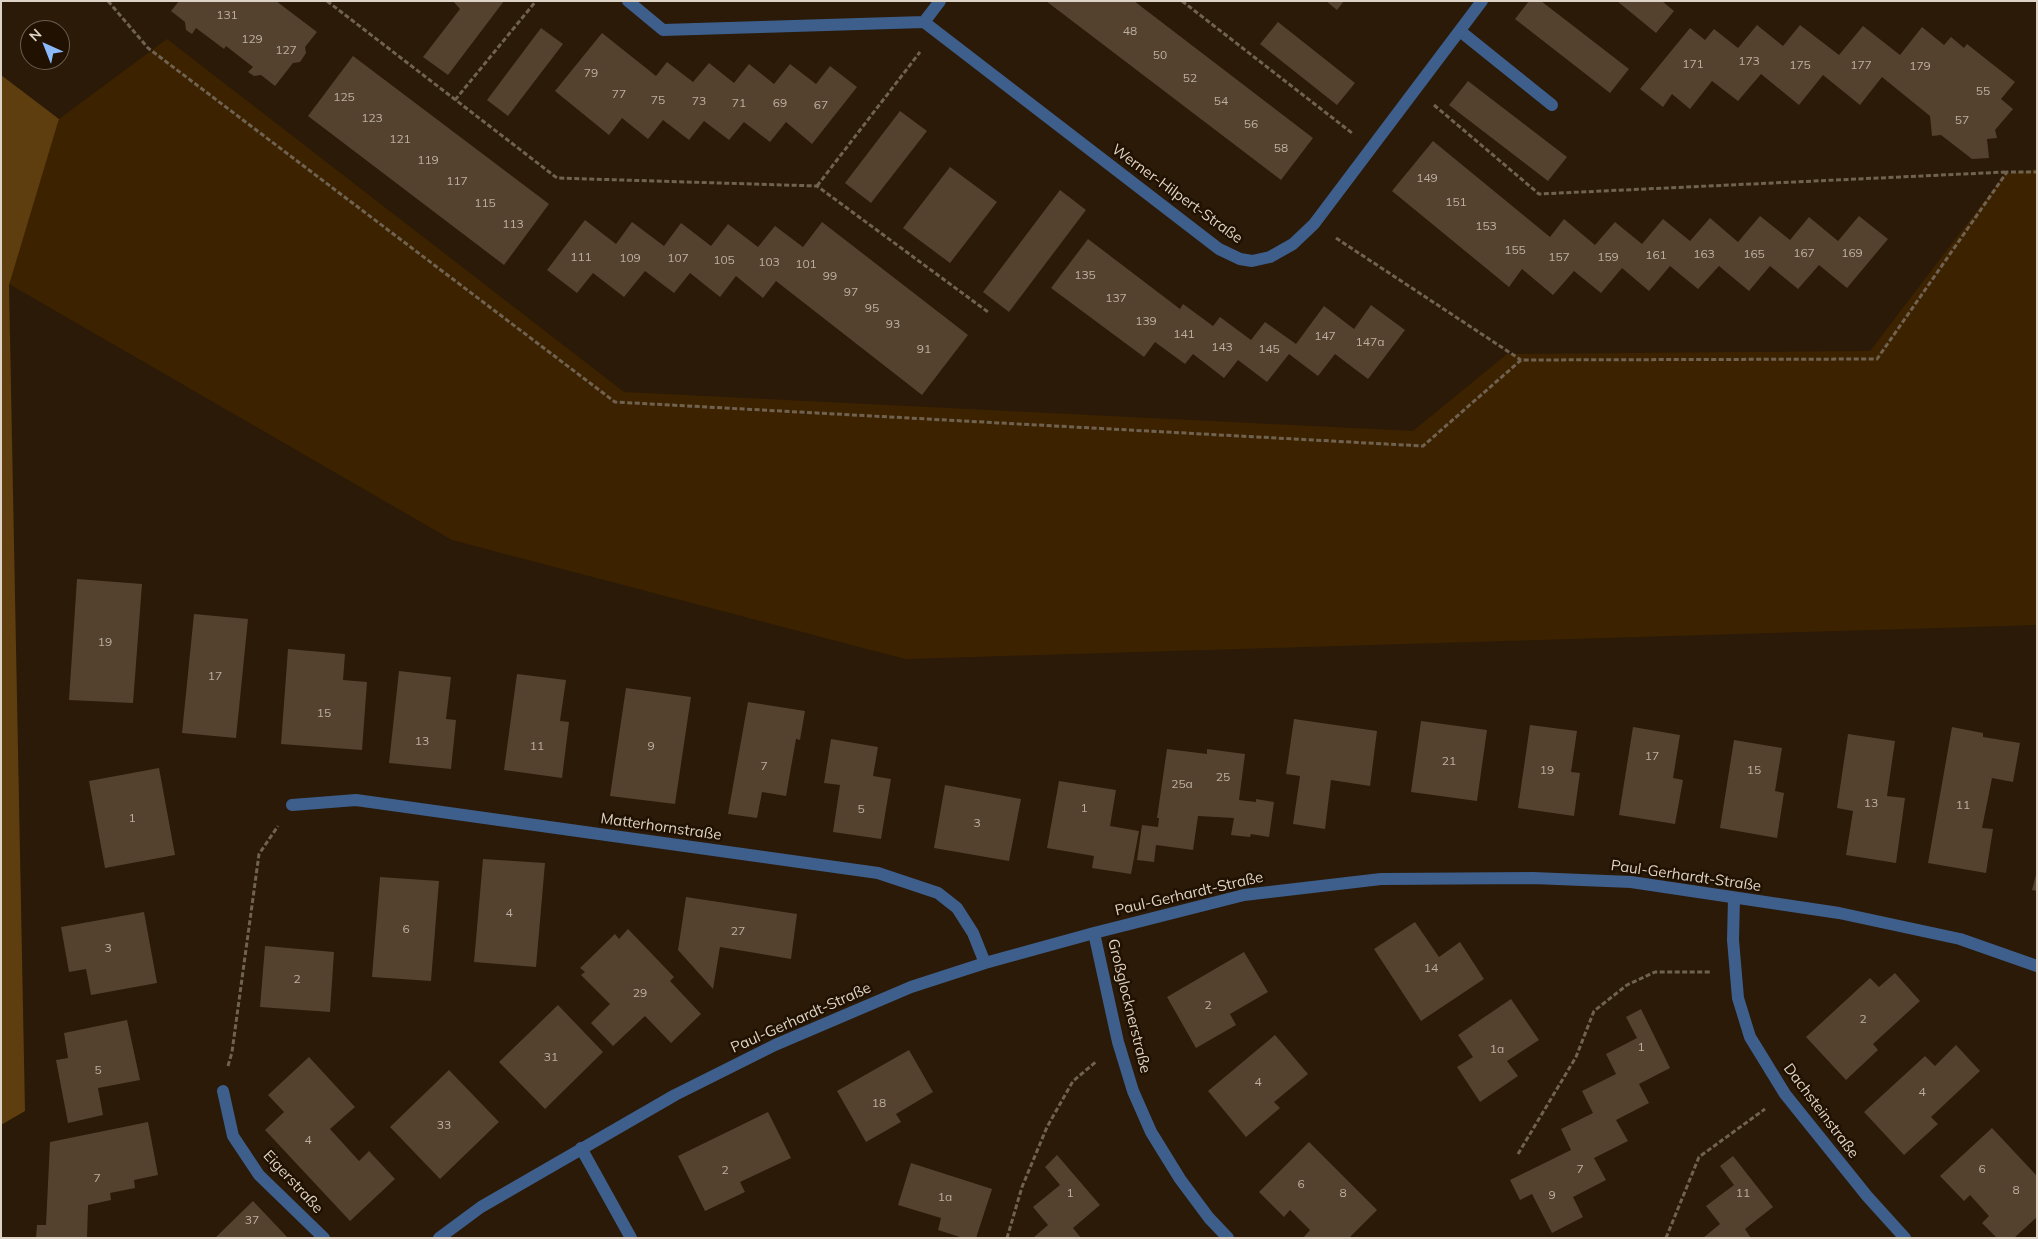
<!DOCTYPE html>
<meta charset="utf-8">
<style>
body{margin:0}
#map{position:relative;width:2038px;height:1239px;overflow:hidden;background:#2a1a07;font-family:Mulish,sans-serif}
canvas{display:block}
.frame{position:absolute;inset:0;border:2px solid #ded3c7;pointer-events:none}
.north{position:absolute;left:20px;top:20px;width:50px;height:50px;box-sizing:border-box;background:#201101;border:1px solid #6c5f50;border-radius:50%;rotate:316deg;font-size:14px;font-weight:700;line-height:20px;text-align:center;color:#ded3c7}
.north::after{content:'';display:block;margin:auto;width:18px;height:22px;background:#8bbafc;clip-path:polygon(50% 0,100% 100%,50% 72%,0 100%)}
</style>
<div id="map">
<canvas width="2038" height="1239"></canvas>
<div class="frame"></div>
<div class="north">N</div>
</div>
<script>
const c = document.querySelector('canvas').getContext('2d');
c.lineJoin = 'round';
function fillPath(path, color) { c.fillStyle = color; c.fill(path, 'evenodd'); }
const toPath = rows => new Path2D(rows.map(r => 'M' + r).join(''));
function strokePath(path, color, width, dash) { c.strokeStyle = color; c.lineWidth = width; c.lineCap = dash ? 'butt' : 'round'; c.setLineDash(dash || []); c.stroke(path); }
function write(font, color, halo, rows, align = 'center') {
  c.font = font + ' Mulish,sans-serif'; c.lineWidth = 5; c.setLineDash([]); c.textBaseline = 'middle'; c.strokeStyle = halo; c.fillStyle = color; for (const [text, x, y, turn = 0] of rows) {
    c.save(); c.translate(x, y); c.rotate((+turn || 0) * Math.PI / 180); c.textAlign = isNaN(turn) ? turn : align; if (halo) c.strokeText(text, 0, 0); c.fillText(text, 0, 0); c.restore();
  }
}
fillPath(toPath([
 [167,39,624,392,1413,431,1507,354,1870,351,2005,174,2037,169,2037,625,905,659,452,540,9,284,59,119]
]), '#3d2200');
fillPath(toPath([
 [1,75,59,119,9,285,25,1111,1,1125]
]), '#5e3d0e');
fillPath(toPath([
 [179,1,276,1,317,32,305,47,306,53,300,62,293,63,275,86,261,75,254,76,248,72,253,67,226,46,224,49,196,28,192,34,186,30,185,22,171,11],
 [453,1,504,1,448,75,423,57,460,9],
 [1046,1,1134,1,1313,138,1281,180],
 [1326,1,1344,1,1337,10],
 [1529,1,1541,1,1629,69,1610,93,1515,19],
 [1617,1,1662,1,1674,11,1656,33],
 [1278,22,1355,83,1337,105,1260,44],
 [1757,25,1783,46,1800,25,1839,55,1863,26,1900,55,1922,27,1944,45,1951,37,1964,48,1967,44,2015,82,2001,99,2013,109,1995,130,1997,138,1987,139,1989,158,1972,159,1941,135,1932,136,1930,116,1882,77,1860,105,1823,75,1799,105,1761,74,1738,101,1712,81,1690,109,1672,94,1663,107,1640,89,1690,28,1705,40,1714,29,1738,48],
 [541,28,563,44,508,116,487,100],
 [602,33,656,76,667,62,693,82,709,63,734,83,749,64,774,84,790,64,816,84,830,66,857,87,812,144,786,122,770,142,744,122,729,140,704,121,689,140,663,120,648,139,622,118,609,135,555,91],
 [353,56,549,204,504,265,308,116],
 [1468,81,1567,157,1548,181,1449,105],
 [900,111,927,131,871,203,845,183],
 [1433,141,1550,237,1564,219,1595,245,1615,222,1642,244,1663,219,1690,241,1710,218,1738,242,1760,216,1790,240,1809,217,1838,241,1859,216,1888,239,1847,288,1819,265,1798,289,1770,266,1749,291,1719,266,1698,289,1670,266,1649,291,1622,268,1601,293,1574,271,1553,295,1522,269,1509,287,1392,191],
 [950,167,997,202,950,263,903,228],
 [1060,190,1086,210,1009,312,983,292],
 [585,220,616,244,632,222,664,246,681,223,711,246,728,224,758,247,775,226,803,247,822,222,968,335,922,395,776,281,763,298,736,276,720,297,690,273,674,293,645,271,624,297,593,273,577,293,547,270],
 [1088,239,1180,309,1183,304,1213,326,1220,317,1251,340,1265,322,1296,344,1324,306,1354,329,1371,305,1405,330,1368,379,1335,354,1318,376,1289,354,1267,382,1238,360,1224,378,1193,354,1185,364,1155,342,1144,357,1051,288],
 [77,579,142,584,133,703,69,700],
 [194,614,248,619,236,738,182,733],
 [288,649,345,654,343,680,367,682,362,750,281,744],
 [399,671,451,677,446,719,456,720,451,769,389,763],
 [517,674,566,680,560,721,569,722,562,778,504,770],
 [626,688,691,697,675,804,610,796],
 [748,702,805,711,800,740,796,739,786,796,762,792,757,818,728,814],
 [1294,719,1377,731,1370,786,1331,780,1325,829,1293,824,1300,776,1286,774],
 [1421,721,1487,730,1477,801,1411,792],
 [1530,725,1577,731,1571,772,1580,773,1574,816,1518,808],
 [1633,727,1680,735,1673,778,1683,780,1675,824,1619,815],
 [1952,727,1983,733,1983,737,2020,743,2013,782,1992,778,1982,828,1993,829,1986,873,1928,863],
 [1848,734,1895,741,1887,796,1905,798,1896,863,1846,855,1853,811,1837,808],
 [831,739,878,747,873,776,891,779,881,839,833,832,840,785,824,783],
 [1734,740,1782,748,1775,791,1784,793,1777,838,1720,828],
 [1167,749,1207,754,1207,749,1245,754,1239,800,1256,802,1256,799,1274,802,1269,837,1251,834,1250,837,1231,835,1234,818,1198,816,1193,850,1156,845,1154,862,1137,860,1142,825,1158,827,1159,818,1157,818],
 [159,768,175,855,105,868,89,781],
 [1059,781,1116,790,1110,826,1139,831,1131,874,1092,868,1094,856,1047,848],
 [945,785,1021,799,1009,861,934,848],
 [483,859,545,863,536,967,474,962],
 [2036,875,2037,875,2037,891,2032,890],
 [380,877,439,881,431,981,372,977],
 [686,897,797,914,791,959,720,947,713,989,678,950],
 [144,912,157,983,91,995,86,969,69,972,61,927],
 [1415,922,1439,957,1460,942,1484,979,1421,1021,1374,949],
 [628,929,674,977,670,981,701,1014,671,1043,645,1016,613,1046,591,1023,610,1004,581,975,585,972,580,968,615,934,619,939],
 [265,946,334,952,330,1012,260,1007],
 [1244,952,1268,992,1230,1014,1236,1025,1196,1048,1167,997],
 [1895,973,1920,1001,1873,1044,1878,1050,1846,1080,1806,1037,1870,978,1879,987],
 [1511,999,1539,1040,1507,1061,1518,1076,1480,1102,1457,1067,1473,1057,1458,1035],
 [558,1005,603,1052,545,1109,499,1062],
 [1641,1009,1670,1068,1639,1084,1649,1103,1616,1120,1628,1141,1594,1158,1606,1180,1573,1197,1583,1217,1552,1233,1532,1194,1520,1200,1510,1180,1571,1150,1561,1129,1593,1113,1582,1091,1616,1074,1606,1054,1637,1038,1626,1017],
 [127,1020,140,1080,98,1088,103,1115,68,1123,56,1060,68,1058,64,1033],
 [1275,1035,1308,1074,1274,1102,1280,1108,1246,1137,1208,1091],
 [1956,1045,1980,1071,1931,1117,1938,1124,1904,1155,1864,1112,1925,1056,1935,1066],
 [909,1050,933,1092,896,1114,901,1122,866,1142,837,1091],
 [309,1057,355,1107,330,1129,359,1161,369,1151,395,1179,350,1221,265,1130,284,1112,268,1095],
 [449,1070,499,1122,440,1179,390,1127],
 [768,1112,791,1158,740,1182,745,1192,705,1211,678,1156],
 [148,1122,158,1175,134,1180,135,1188,110,1193,111,1200,88,1205,87,1238,36,1238,37,1225,46,1225,50,1142],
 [1992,1128,2037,1176,2037,1217,2014,1238,1997,1238,1982,1223,1989,1216,1970,1195,1964,1201,1940,1176],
 [1309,1142,1377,1210,1349,1238,1303,1238,1310,1230,1290,1210,1284,1217,1259,1192],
 [1057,1155,1100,1205,1073,1228,1081,1238,1033,1238,1048,1225,1033,1207,1060,1185,1045,1167],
 [1733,1156,1773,1207,1745,1229,1751,1238,1703,1238,1720,1224,1706,1206,1734,1185,1720,1166],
 [911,1163,992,1189,976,1238,963,1238,938,1230,941,1218,898,1205],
 [253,1201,288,1238,215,1238]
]), '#54422f');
strokePath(toPath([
 [108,1,148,48,615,402,1423,446,1521,360,1877,359,2007,172,2037,172],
 [327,1,557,178,817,186,988,312],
 [1182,1,1352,133],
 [455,100,536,1],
 [1434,105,1539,194,2006,172],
 [817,186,920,52],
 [1336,238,1521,360],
 [228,1066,232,1052,259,854,278,826],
 [1518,1154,1576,1057,1594,1011,1627,985,1655,972,1712,972],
 [1007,1238,1022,1187,1047,1127,1073,1081,1097,1061],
 [1666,1238,1699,1157,1765,1109]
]), '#706251', 3, [5, 2.5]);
strokePath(toPath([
 [1460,31,1552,105]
]), '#3e5e8c', 12);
strokePath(toPath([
 [628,1,663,30,924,22,940,1],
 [924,22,1219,249,1240,259,1252,261,1270,257,1293,244,1314,224,1482,1],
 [292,805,356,800,878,873,938,893,957,908,973,933,985,963],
 [1734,898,1733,940,1738,998,1750,1037,1785,1094,1867,1196,1905,1238],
 [1094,933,1118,1042,1133,1091,1151,1132,1180,1179,1209,1218,1228,1238],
 [223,1091,233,1136,259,1175,324,1238],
 [581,1148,631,1238],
 [439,1238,481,1207,675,1095,775,1045,911,987,985,963,1094,933,1244,895,1381,879,1533,878,1631,882,1839,913,1960,939,2037,966]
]), '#3e5e8c', 12);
write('12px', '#bcafa1', null, [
 ["131",227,15],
 ["48",1130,31],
 ["129",252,39],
 ["127",286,50],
 ["50",1160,55],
 ["173",1749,61],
 ["171",1693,64],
 ["175",1800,65],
 ["177",1861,65],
 ["179",1920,66],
 ["79",591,73],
 ["52",1190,78],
 ["55",1983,91],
 ["77",619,94],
 ["125",344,97],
 ["75",658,100],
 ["73",699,101],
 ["54",1221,101],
 ["71",739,103],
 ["69",780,103],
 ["67",821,105],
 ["123",372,118],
 ["57",1962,120],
 ["56",1251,124],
 ["121",400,139],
 ["58",1281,148],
 ["119",428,160],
 ["149",1427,178],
 ["117",457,181],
 ["151",1456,202],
 ["115",485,203],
 ["113",513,224],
 ["153",1486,226],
 ["155",1515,250],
 ["167",1804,253],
 ["169",1852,253],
 ["163",1704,254],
 ["165",1754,254],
 ["161",1656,255],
 ["111",581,257],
 ["157",1559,257],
 ["159",1608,257],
 ["109",630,258],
 ["107",678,258],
 ["105",724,260],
 ["103",769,262],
 ["101",806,264],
 ["135",1085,275],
 ["99",830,276],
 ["97",851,292],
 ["137",1116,298],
 ["95",872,308],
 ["139",1146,321],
 ["93",893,324],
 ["141",1184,334],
 ["147",1325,336],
 ["147a",1370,342],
 ["143",1222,347],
 ["91",924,349],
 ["145",1269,349],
 ["19",105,642],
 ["17",215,676],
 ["15",324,713],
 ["13",422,741],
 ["11",537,746],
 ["9",651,746],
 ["17",1652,756],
 ["21",1449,761],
 ["7",764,766],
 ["19",1547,770],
 ["15",1754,770],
 ["25",1223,777],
 ["25a",1182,784],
 ["13",1871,803],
 ["11",1963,805],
 ["1",1084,808],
 ["5",861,809],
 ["1",132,818],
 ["3",977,823],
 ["4",509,913],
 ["6",406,929],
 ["27",738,931],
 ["3",108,948],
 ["14",1431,968],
 ["2",297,979],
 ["29",640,993],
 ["2",1208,1005],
 ["2",1863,1019],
 ["1",1641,1047],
 ["1a",1497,1049],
 ["31",551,1057],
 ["5",98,1070],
 ["4",1258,1082],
 ["4",1922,1092],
 ["18",879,1103],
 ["33",444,1125],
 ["4",308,1140],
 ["7",1580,1169],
 ["6",1982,1169],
 ["2",725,1170],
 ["7",97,1178],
 ["6",1301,1184],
 ["8",2016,1190],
 ["1",1070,1193],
 ["8",1343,1193],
 ["11",1743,1193],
 ["9",1552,1195],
 ["1a",945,1197],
 ["37",252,1220]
]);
write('15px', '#ded3c7', '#201101', [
 ["Werner-Hilpert-Straße",1177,194,36],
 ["Matterhornstraße",661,827,8],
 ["Paul-Gerhardt-Straße",1686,876,8],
 ["Paul-Gerhardt-Straße",1189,894,-13],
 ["Großglocknerstraße",1129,1006,76],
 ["Paul-Gerhardt-Straße",801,1018,-24],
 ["Dachsteinstraße",1821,1111,53],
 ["Eigerstraße",293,1182,47]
]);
</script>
